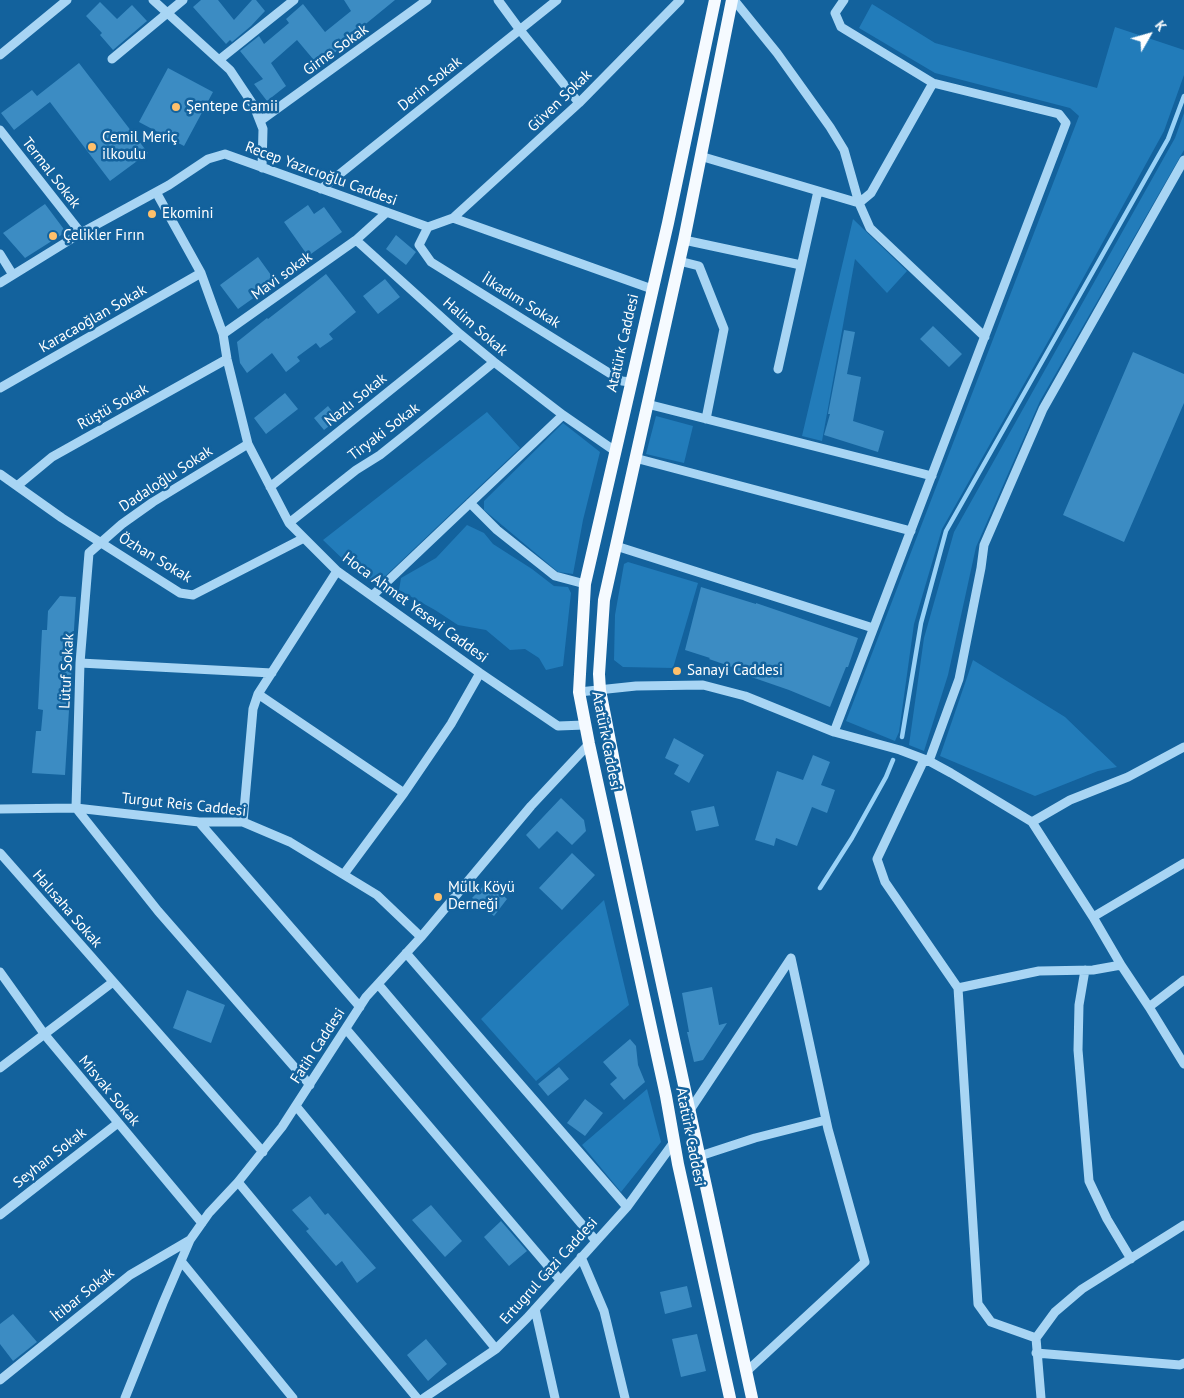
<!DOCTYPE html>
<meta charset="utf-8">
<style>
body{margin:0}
#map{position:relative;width:1184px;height:1398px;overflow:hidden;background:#13629d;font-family:"PT Sans",sans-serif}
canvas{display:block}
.north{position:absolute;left:1124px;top:10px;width:50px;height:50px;-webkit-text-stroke:4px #13629d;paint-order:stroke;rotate:52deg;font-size:14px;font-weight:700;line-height:20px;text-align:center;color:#fff}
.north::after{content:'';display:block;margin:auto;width:18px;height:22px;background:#fff;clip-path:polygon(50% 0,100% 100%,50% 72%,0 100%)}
</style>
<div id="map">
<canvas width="1184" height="1398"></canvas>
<div class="north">K</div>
</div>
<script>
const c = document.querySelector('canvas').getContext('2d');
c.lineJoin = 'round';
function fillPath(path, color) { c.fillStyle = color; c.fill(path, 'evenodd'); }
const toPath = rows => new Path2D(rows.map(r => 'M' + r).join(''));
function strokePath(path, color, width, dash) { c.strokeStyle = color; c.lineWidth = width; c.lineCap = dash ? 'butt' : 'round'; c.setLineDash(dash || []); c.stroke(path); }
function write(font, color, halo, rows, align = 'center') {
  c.font = font + ' "PT Sans",sans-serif'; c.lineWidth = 5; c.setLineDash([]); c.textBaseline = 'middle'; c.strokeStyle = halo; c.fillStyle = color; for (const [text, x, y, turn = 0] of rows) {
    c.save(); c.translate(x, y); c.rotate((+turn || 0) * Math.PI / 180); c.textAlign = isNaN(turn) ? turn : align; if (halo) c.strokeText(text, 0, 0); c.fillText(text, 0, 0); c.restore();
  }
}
fillPath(toPath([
 [872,4,935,43,1097,88,1115,27,1184,50,1184,75,1164,131,1059,322,942,529,914,624,899,732,895,741,846,721,1079,116,1070,108,935,73,859,28],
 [1184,113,1184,150,1040,401,976,547,948,675,924,751,909,745,924,638,954,532,1175,138],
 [853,219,907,271,887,293,855,259,822,441,802,436],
 [487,412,520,448,377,584,350,566,323,540],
 [656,416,693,426,684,463,646,454],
 [563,423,600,452,583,520,573,574,558,572,484,510,484,501],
 [467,525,484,533,493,544,532,569,554,586,568,587,571,593,563,666,546,670,539,658,525,649,510,650,486,630,458,625,435,610,399,590,401,578,436,558],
 [628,562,698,583,673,668,623,667,614,660,615,615,624,564],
 [973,660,1065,717,1117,767,1098,771,1035,796,940,756],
 [604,900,629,1005,536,1081,481,1019],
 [647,1089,661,1142,621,1192,582,1145]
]), '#227cba');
strokePath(toPath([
 [902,737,921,623,946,531,1168,139,1184,96],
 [820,888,852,838,886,777,893,760]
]), '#9ad2f7', 4.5);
fillPath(toPath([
 [201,0,218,0,234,20,252,0,256,0,265,11,251,26,232,42,230,40,226,44,193,7],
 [344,0,395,0,362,27,334,46,337,51,318,65,297,40,271,63,286,86,267,101,254,84,263,79,240,51,259,36,264,44,289,23,286,19,303,4,325,32,351,11],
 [100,2,117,19,132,5,147,21,113,50,100,35,102,33,86,16],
 [79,63,148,153,110,181,50,102,14,130,1,113,32,90,37,96],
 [168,68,213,92,184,146,139,122],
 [45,204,66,232,25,258,3,233],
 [308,205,314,214,324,207,342,232,308,256,284,222],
 [396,235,416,252,406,265,386,249],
 [258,257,276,282,238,309,220,285],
 [326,274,356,312,329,334,333,339,320,348,316,343,297,357,300,361,286,372,272,353,247,373,240,363,237,342,267,318,268,319],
 [385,279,400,297,378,314,363,296],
 [933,326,962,354,949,367,920,339],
 [844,330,855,332,847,374,861,377,853,421,884,431,878,452,824,435,830,414,828,414],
 [1133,352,1184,374,1184,403,1124,542,1063,515],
 [285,393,298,409,266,434,254,418],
 [328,406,338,419,324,430,314,418],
 [701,587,756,604,756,603,858,638,848,667,846,667,830,707,789,690,734,671,735,668,709,659,710,658,685,650],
 [60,596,76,597,65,775,32,773,36,731,41,731,43,710,38,709,42,630,47,630,48,611],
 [674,738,704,755,689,783,674,774,679,765,665,758],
 [813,755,830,762,821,785,835,790,827,813,812,807,797,846,776,838,774,846,755,840,777,771,803,780],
 [561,798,584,820,586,831,572,845,557,831,539,849,526,835],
 [714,806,719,826,696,831,691,811],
 [572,853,595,875,562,910,539,888],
 [488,881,507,899,494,916,472,898],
 [712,987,719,1025,727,1023,703,1060,694,1062,687,1032,689,1032,682,993],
 [187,990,225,1005,211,1043,173,1028],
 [630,1039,636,1046,638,1065,645,1082,624,1100,610,1084,617,1078,603,1062],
 [559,1067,569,1079,548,1096,538,1084],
 [585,1099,603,1113,585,1136,567,1123],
 [310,1196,325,1215,328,1213,376,1268,357,1283,342,1261,336,1266,306,1231,309,1229,292,1210],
 [431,1205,462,1241,445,1257,412,1220],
 [501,1221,527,1251,509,1266,484,1237],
 [687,1286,692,1307,665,1314,660,1292],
 [13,1314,37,1342,13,1361,0,1344,0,1324],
 [697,1334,706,1371,681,1377,672,1339],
 [426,1339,447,1364,428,1381,407,1355]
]), '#3c8cc3');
strokePath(toPath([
 [153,0,230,70,254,106,263,129,262,168],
 [498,0,520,30,579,103],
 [734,0,777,53,830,127,844,150,859,203,870,228,985,337],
 [0,55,67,0],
 [112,59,183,0],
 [219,60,294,0],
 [260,121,427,0],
 [0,130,81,233],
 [700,156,859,203],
 [321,189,557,0],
 [156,192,201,273,223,334,227,359,248,444,289,523,337,571,480,673,558,726,585,725],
 [859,203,871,193,933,83],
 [387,212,356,240,460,334,494,362,563,415,615,451],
 [453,218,579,103,680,0],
 [428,227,419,245,431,262,622,381,631,382],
 [684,240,801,265],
 [0,254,13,275],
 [679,261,699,266,724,329,706,419],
 [0,283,81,233,169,185,208,159,225,154,428,227,453,218,652,289],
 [223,334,356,240],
 [778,369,818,191],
 [0,388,201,273],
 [647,404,932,476],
 [248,444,153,502,122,524,89,553,80,663,76,808,158,911,310,1085],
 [635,458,911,531],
 [0,474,62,518,180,593,193,595,304,538],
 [17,486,52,457,227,359],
 [270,487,460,334],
 [470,503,497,530,555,576,585,584],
 [289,523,356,470,380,455,410,431,494,362],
 [616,546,873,628],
 [372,596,563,415],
 [80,663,272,673],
 [579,692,636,686,703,685,745,696,834,732,900,750,929,761,951,773,1032,822,1093,917,1121,965,1149,1007,1184,1064],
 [258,694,404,793,451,724,480,673],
 [834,732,1066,123,1059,114,933,83,841,27,835,13,844,0],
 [0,809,76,808,199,822,243,822,290,842,377,895,421,937],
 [199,822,360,1007],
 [243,822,253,709,258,694,337,571],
 [1032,822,1070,800,1128,777,1184,747],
 [0,853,263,1152],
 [344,874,404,793],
 [1093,917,1184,863],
 [406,953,627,1207],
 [1085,970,1079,1005,1078,1050,1089,1181,1107,1219,1131,1259],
 [0,972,45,1035,202,1223],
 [378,984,596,1241],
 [958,988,1039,971,1093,970,1121,965],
 [1149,1007,1184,980],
 [346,1029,560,1280],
 [0,1068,113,982],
 [296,1106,496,1349],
 [690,1110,791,958,828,1129,865,1262,747,1371],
 [700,1156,755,1138,826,1120],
 [238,1182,417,1398],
 [0,1215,118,1123],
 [581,1257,604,1311,625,1398],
 [181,1261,293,1398],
 [535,1309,555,1398],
 [1036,1338,991,1322,978,1304,958,988,885,882,877,859,923,762,929,761,959,679,981,568,984,545,1043,409,1184,160],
 [1036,1353,1180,1365,1184,1363],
 [0,1380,130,1275,190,1240],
 [125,1398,163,1303,190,1240,209,1213,238,1182,282,1127,366,997,421,937,531,806,589,744],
 [424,1398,496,1349,527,1318,627,1207,674,1142],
 [1041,1398,1036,1338,1055,1312,1082,1289,1184,1225]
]), '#a8d5f4', 9);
strokePath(toPath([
 [715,0,668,223,585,584,579,692,589,744,666,1096,678,1164,730,1398],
 [732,0,684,240,604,600,599,674,600,690,617,777,752,1398]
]), '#f5faff', 12);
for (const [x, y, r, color] of [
 [176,107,5,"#ffc06b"],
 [92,147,5,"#ffc06b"],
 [152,214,5,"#ffc06b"],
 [53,236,5,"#ffc06b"],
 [677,671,5,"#ffc06b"],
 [438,897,5,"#ffc06b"]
]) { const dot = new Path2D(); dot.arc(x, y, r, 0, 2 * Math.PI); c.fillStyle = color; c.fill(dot); strokePath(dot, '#13629d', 2); }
write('15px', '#fff', '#13629d', [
 ["Girne Sokak",336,50,-36],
 ["Derin Sokak",430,84,-39],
 ["Güven Sokak",560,101,-44],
 ["Termal Sokak",51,173,52],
 ["Recep Yazıcıoğlu Caddesi",321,174,20],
 ["Mavi sokak",282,276,-36],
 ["İlkadım Sokak",521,301,32],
 ["Karacaoğlan Sokak",93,319,-30],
 ["Halim Sokak",475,327,41],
 ["Atatürk Caddesi",623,343,-77],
 ["Nazlı Sokak",356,400,-39],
 ["Rüştü Sokak",113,407,-29],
 ["Tiryaki Sokak",384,432,-37],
 ["Dadaloğlu Sokak",166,479,-33],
 ["Özhan Sokak",155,558,31],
 ["Hoca Ahmet Yesevi Caddesi",415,608,36],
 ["Lütuf Sokak",67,671,-87],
 ["Atatürk Caddesi",606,741,79],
 ["Turgut Reis Caddesi",184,805,6],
 ["Halısaha Sokak",67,909,49],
 ["Fatih Caddesi",318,1046,-57],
 ["Misvak Sokak",109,1091,50],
 ["Atatürk Caddesi",690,1137,79],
 ["Seyhan Sokak",50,1158,-38],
 ["Ertugrul Gazi Caddesi",549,1271,-48],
 ["İtibar Sokak",83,1295,-39]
]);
write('15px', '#fff', '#13629d', [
 ["Şentepe Camii",186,107],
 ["Cemil Meriç",102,138],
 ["ilkoulu",102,155],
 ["Ekomini",162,214],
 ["Çelikler Fırın",63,236],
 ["Sanayi Caddesi",687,671],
 ["Mülk Köyü",448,888],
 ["Derneği",448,905]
], 'left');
</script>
